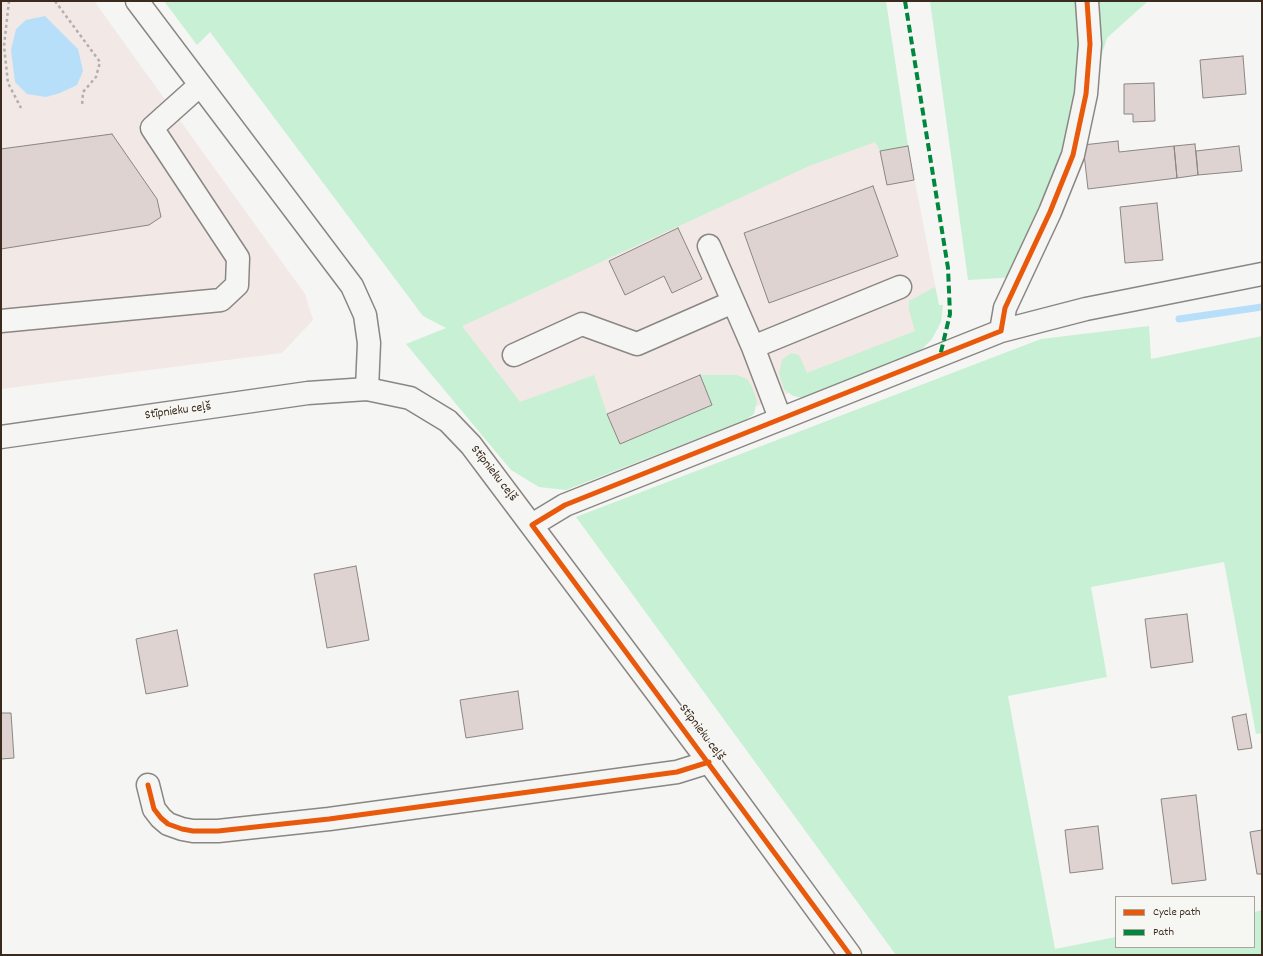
<!DOCTYPE html>
<meta charset="utf-8">
<style>
body{margin:0}
#map{position:relative;width:1263px;height:956px;overflow:hidden;background:#f5f5f3;font-family:Dekko,sans-serif}
canvas{display:block}
.frame{position:absolute;inset:0;border:2px solid #3b2a1e;pointer-events:none}
.legend{position:absolute;left:1115px;top:896px;width:140px;height:52px;box-sizing:border-box;background:#f6f6f2;border:1px solid #aba49d;margin:0;padding:5px 7px;list-style:none;font-size:12px;color:#3b2a1e}
.legend li{display:flex;align-items:center;gap:8px;height:20px}
.legend b{width:20px;border:1px solid #aba49d}
</style>
<div id="map">
<canvas width="1263" height="956"></canvas>
<div class="frame"></div>
<ul class="legend">
<li><b style="height:5px;background:#e8590c"></b>Cycle path</li>
<li><b style="height:5px;background:#00873e"></b>Path</li>
</ul>
</div>
<script>
const c = document.querySelector('canvas').getContext('2d');
c.lineJoin = 'round';
function fillPath(path, color) { c.fillStyle = color; c.fill(path, 'evenodd'); }
const toPath = rows => new Path2D(rows.map(r => 'M' + r).join(''));
function strokePath(path, color, width, dash) { c.strokeStyle = color; c.lineWidth = width; c.lineCap = dash ? 'butt' : 'round'; c.setLineDash(dash || []); c.stroke(path); }
function write(font, color, halo, rows, align = 'center') {
  c.font = font + ' Dekko,sans-serif'; c.lineWidth = 3; c.setLineDash([]); c.textBaseline = 'middle'; c.strokeStyle = halo; c.fillStyle = color; for (const [text, x, y, turn = 0] of rows) {
    c.save(); c.translate(x, y); c.rotate((+turn || 0) * Math.PI / 180); c.textAlign = isNaN(turn) ? turn : align; if (halo) c.strokeText(text, 0, 0); c.fillText(text, 0, 0); c.restore();
  }
}
fillPath(toPath([
 [1,1,94,1,305,294,313,320,282,353,1,389],
 [902,115,939,305,920,339,750,409,575,472,446,328]
]), '#f2e8e5');
fillPath(toPath([
 [164,1,886,1,908,146,880,151,875,142,809,166,462,326,520,402,594,375,607,414,620,444,712,405,700,375,737,375,747,379,752,387,757,401,754,414,745,420,566,490,539,487,511,470,406,344,446,328,423,316,210,32,197,45],
 [930,1,1148,1,1107,38,1033,276,968,280],
 [935,287,939,305,943,305,941,322,932,339,916,355,804,398,793,396,784,389,779,373,782,360,791,353,799,355,807,373,915,331,909,310,909,301],
 [1149,326,1151,359,1262,336,1262,733,1256,734,1224,562,1091,587,1107,677,1008,696,1055,949,1116,937,1116,947,1254,947,1254,912,1262,910,1262,955,896,955,576,517,1041,339]
]), '#c7f0d4');
fillPath(toPath([
 [45,16,78,49,83,71,77,85,60,93,46,97,27,94,15,82,11,50,16,29,26,20]
]), '#b7dffa');
strokePath(toPath([
 [1179,319,1262,307]
]), '#b7dffa', 7);
const building = toPath([
 [1243,56,1246,94,1203,98,1200,60,1243,56],
 [1154,83,1155,121,1133,122,1133,114,1124,114,1124,84,1154,83],
 [112,134,157,199,161,217,149,225,1,249,1,149,112,134],
 [1118,141,1119,152,1174,146,1177,178,1088,189,1083,145,1118,141],
 [1195,144,1198,175,1177,178,1174,146,1195,144],
 [908,146,914,180,887,185,880,151,908,146],
 [1239,146,1242,171,1198,175,1196,151,1239,146],
 [873,186,898,256,769,303,744,233,873,186],
 [1157,203,1163,260,1125,263,1120,207,1157,203],
 [678,228,702,279,672,293,664,276,625,295,609,261,678,228],
 [700,375,712,405,620,444,607,414,700,375],
 [356,566,369,640,327,648,314,574,356,566],
 [1187,614,1193,662,1151,668,1145,619,1187,614],
 [177,630,188,686,146,694,136,639,177,630],
 [518,691,523,729,466,738,460,700,518,691],
 [1,713,11,713,14,758,1,759,1,713],
 [1246,714,1252,748,1238,750,1232,717,1246,714],
 [1196,795,1206,880,1172,884,1161,799,1196,795],
 [1098,826,1103,869,1070,873,1065,830,1098,826],
 [1262,830,1262,874,1257,874,1250,832,1262,830]
]);
fillPath(building, '#ded3d1');
strokePath(building, '#8a8683', 1);
const minor = toPath([
 [137,1,352,286,365,315,369,343,367,389],
 [709,246,753,347,780,418],
 [1,321,221,300,237,285,238,258,152,128,200,85],
 [1001,331,1005,308,1050,212,1073,155,1086,94,1090,44,1087,1],
 [753,347,900,287],
 [514,355,582,324,637,344,733,302],
 [532,525,565,505,1001,331,1086,309,1262,274],
 [148,785,154,809,161,818,168,824,182,829,193,831,218,831,329,819,677,772,709,762]
]);
const major = toPath([
 [1,437,308,393,367,389,410,398,448,421,471,445,709,762,850,955]
]);
strokePath(minor, '#8a8683', 25);
strokePath(major, '#8a8683', 25);
strokePath(toPath([
 [9,1,4,46,8,83,21,108],
 [55,1,100,62,96,77,83,92,82,106]
]), '#b2b0ae', 2.5, [3, 3]);
strokePath(minor, '#f5f5f3', 22);
strokePath(major, '#f5f5f3', 22);
strokePath(toPath([
 [905,1,948,268,950,314,940,356]
]), '#00873e', 4, [8, 4]);
strokePath(toPath([
 [148,785,154,809,161,818,168,824,182,829,193,831,218,831,329,819,677,772,709,762],
 [850,955,532,525,565,505,1001,331,1005,308,1050,212,1073,155,1086,94,1090,44,1087,1]
]), '#e8590c', 5);
write('13px', '#3b2a1e', '#f6f6f2', [
 ["Stīpnieku ceļš",178,412,-8],
 ["Stīpnieku ceļš",493,474,52],
 ["Stīpnieku ceļš",701,733,53]
]);
</script>
